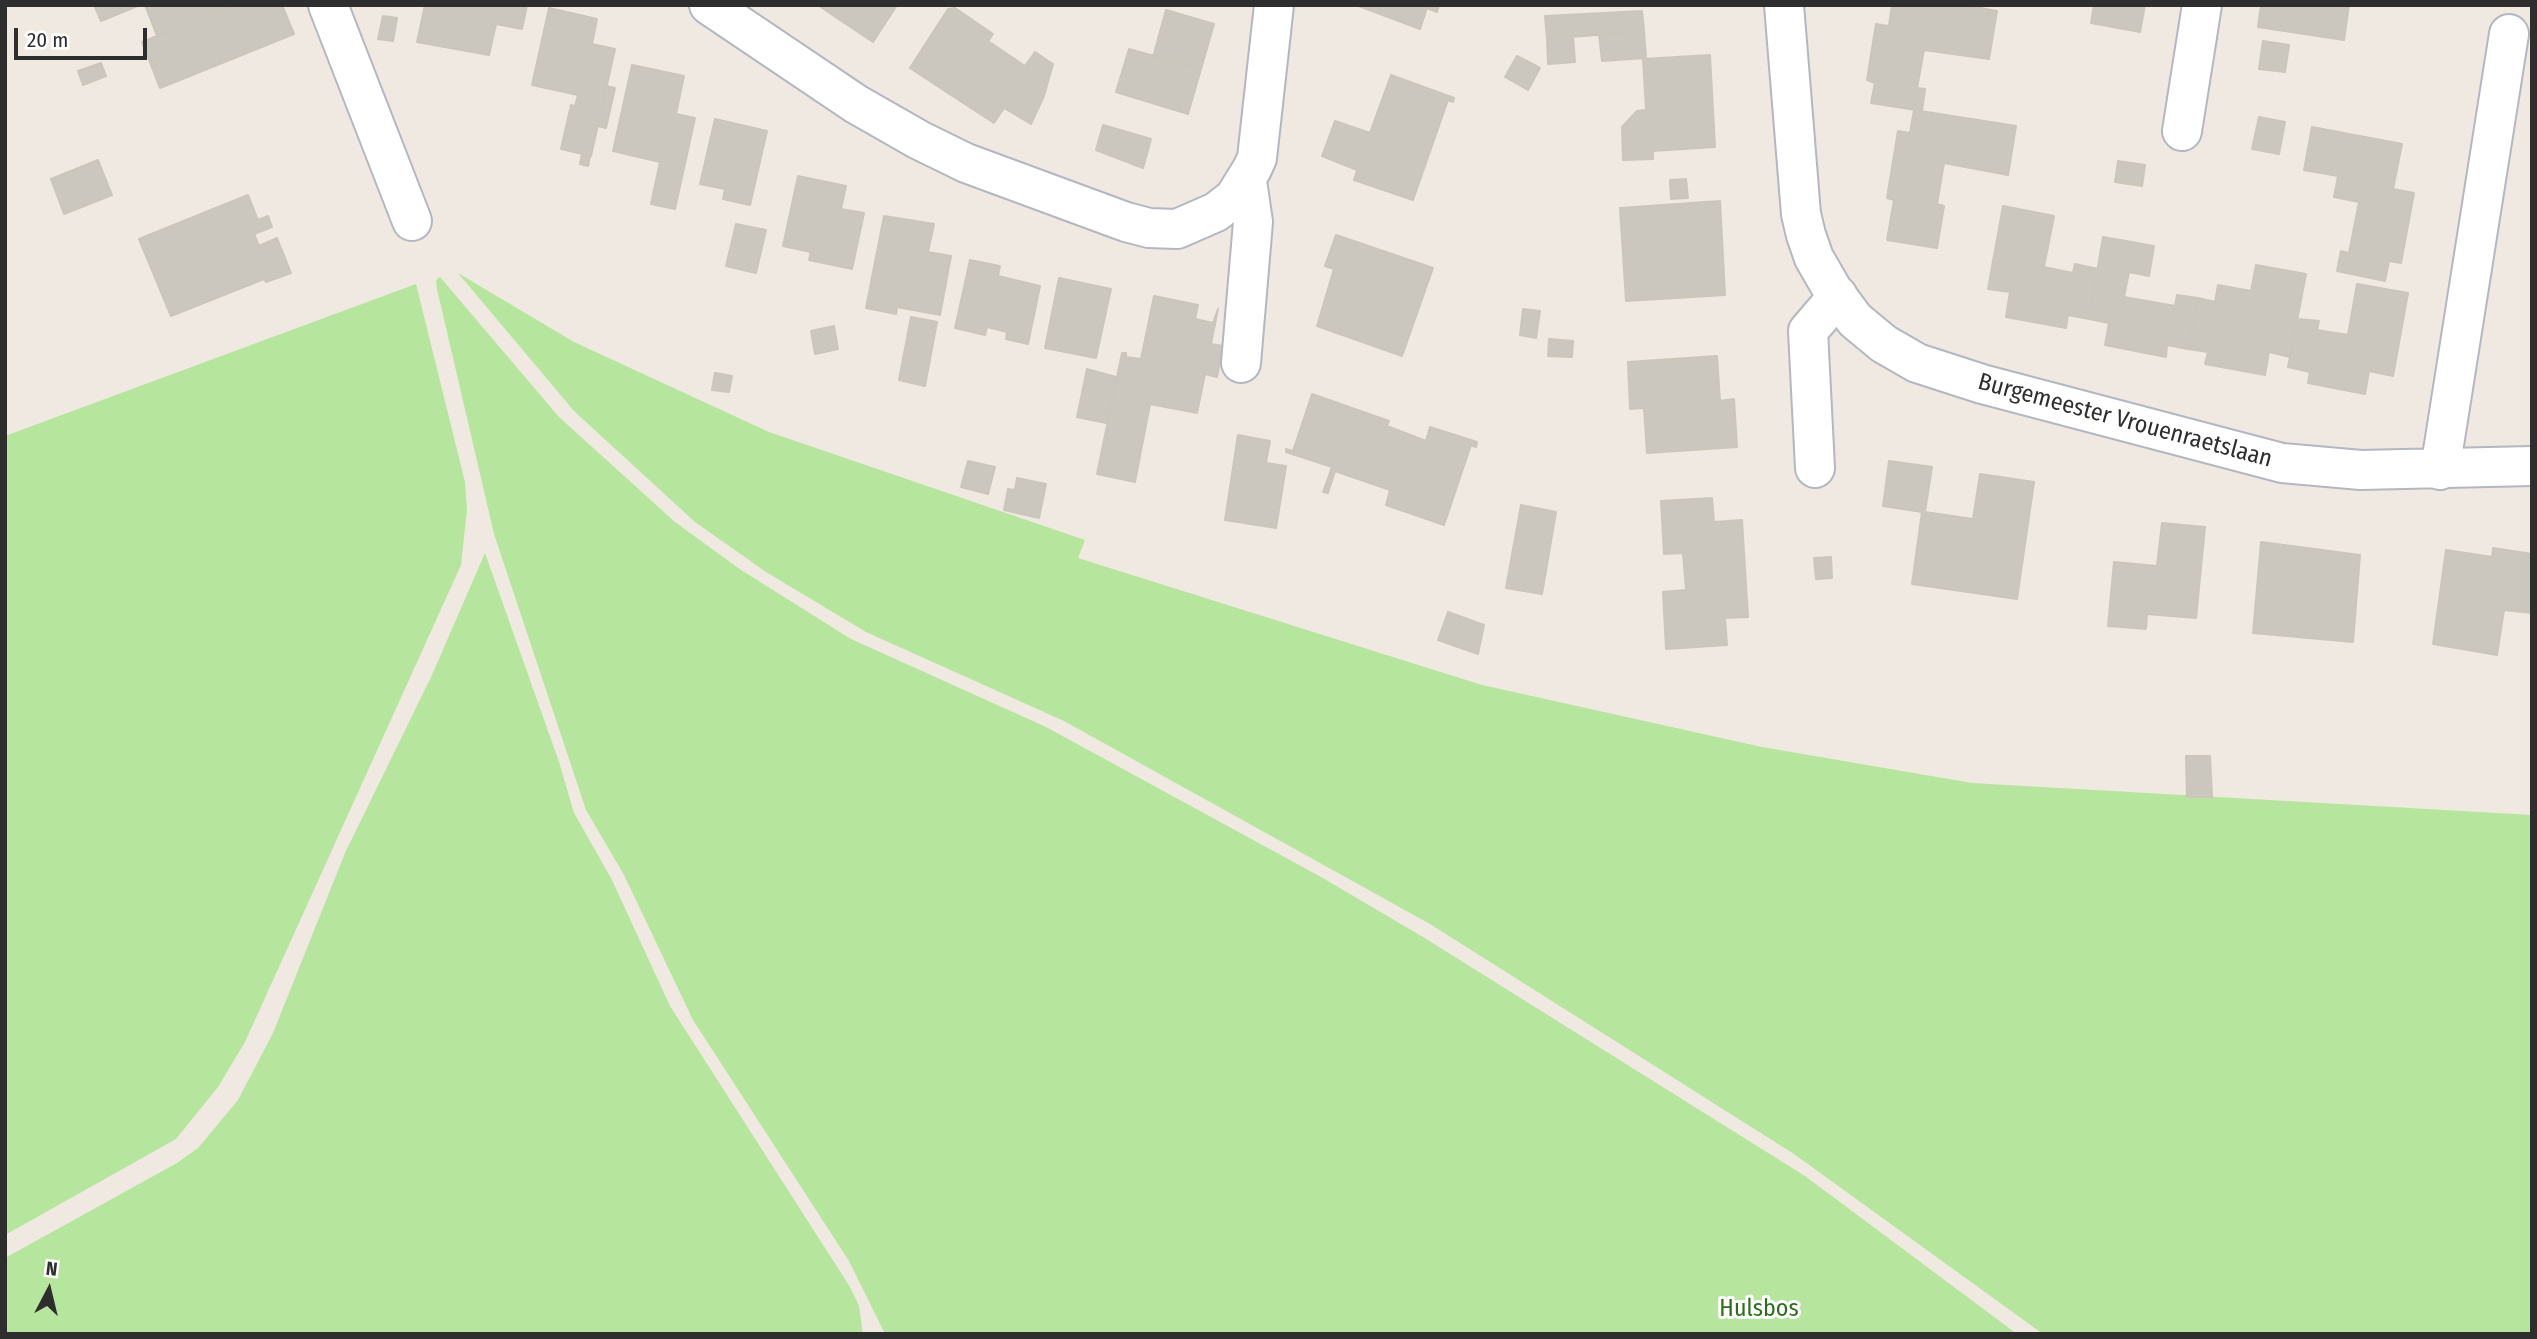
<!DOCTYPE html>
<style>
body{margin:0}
#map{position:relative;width:2537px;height:1339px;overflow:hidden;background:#efe9e1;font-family:"Fira Sans Condensed",sans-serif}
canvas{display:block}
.frame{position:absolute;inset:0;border:7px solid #2e2e2e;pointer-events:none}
.north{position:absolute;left:14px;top:1255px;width:70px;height:70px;-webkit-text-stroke:5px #fff;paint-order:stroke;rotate:7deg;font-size:19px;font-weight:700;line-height:28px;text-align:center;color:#2e2e2e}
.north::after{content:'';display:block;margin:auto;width:24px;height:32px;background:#2e2e2e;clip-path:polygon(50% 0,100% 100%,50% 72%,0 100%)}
.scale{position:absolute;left:14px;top:28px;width:133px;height:32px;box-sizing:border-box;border:4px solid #2e2e2e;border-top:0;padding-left:9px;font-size:21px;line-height:24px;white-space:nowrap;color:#2e2e2e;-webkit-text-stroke:5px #fff;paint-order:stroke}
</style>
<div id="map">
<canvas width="2537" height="1339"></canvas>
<div class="frame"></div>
<div class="north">N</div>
<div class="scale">20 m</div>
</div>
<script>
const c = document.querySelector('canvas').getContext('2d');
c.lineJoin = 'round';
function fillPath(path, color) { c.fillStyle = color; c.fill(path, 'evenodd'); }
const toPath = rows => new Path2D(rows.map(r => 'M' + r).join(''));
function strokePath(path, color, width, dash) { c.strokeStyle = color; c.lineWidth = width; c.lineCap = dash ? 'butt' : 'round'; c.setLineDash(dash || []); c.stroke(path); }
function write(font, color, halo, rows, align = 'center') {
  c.font = font + ' "Fira Sans Condensed",sans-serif'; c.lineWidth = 6; c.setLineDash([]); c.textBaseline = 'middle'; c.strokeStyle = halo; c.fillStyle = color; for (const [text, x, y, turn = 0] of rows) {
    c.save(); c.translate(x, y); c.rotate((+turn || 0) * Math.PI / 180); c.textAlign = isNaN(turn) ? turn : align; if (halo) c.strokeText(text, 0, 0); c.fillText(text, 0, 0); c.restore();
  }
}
fillPath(toPath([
 [458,273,574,342,769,432,1085,540,1078,558,1482,685,1762,747,1972,783,2532,815,2532,1334,2043,1334,1794,1154,1430,924,1064,721,866,632,766,572,695,522,574,411],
 [440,277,559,417,675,522,741,570,851,639,1046,727,1321,877,1423,937,1805,1176,2017,1334,885,1334,849,1261,693,1020,624,875,586,810,494,534,437,289,436,280],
 [416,284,465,482,467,510,461,565,245,1042,218,1087,176,1139,5,1235,5,436],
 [485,553,559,762,574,813,611,878,670,1006,850,1287,859,1306,863,1334,5,1334,5,1258,177,1163,198,1148,238,1100,273,1033,345,853,432,675]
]), '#b6e59e');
const building = toPath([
 [100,5,140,5,101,21,95,7,100,5],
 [145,5,235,5,157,36,145,5],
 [235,5,282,5,294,34,160,88,142,42,235,5],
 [425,5,527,5,522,29,496,24,489,55,417,42,425,5],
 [818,5,841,5,834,16,818,5],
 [841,5,897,5,873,42,834,16,841,5],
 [1356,5,1439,5,1437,12,1427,8,1420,29,1356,5],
 [1892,5,1964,5,1997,11,1989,59,1924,50,1917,88,1925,89,1922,111,1871,103,1875,83,1867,80,1876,24,1889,26,1892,5],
 [2094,5,2145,5,2140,32,2091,23,2094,5],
 [2261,5,2349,5,2344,40,2258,27,2261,5],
 [549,8,597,19,592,44,615,49,591,156,561,149,571,105,575,106,578,95,532,85,549,8],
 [955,8,993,34,951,95,910,68,948,9,955,8],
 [1166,10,1214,24,1201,69,1153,57,1166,10],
 [1642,11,1644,31,1547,39,1545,16,1642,11],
 [383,16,397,18,393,41,378,39,383,16],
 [1644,31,1646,58,1602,61,1599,35,1644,31],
 [1573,36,1575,62,1548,64,1547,39,1573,36],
 [988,41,1025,66,1035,52,1053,64,1044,96,1031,124,1004,108,994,123,951,95,988,41],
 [2263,41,2289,45,2285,72,2259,69,2263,41],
 [1129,49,1201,69,1188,114,1116,92,1129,49],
 [1710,55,1715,147,1653,151,1653,159,1623,160,1622,127,1637,111,1646,110,1643,59,1710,55],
 [1517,56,1540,68,1528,90,1505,77,1517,56],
 [101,63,106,76,83,85,78,71,101,63],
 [632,65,684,76,676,114,695,118,675,209,651,204,660,162,613,151,632,65],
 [1391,75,1454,98,1453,102,1448,100,1413,200,1354,180,1357,170,1322,156,1335,121,1370,133,1391,75],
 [606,86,615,88,606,128,598,126,606,86],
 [1914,110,2016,126,2008,175,1944,163,1937,204,1944,206,1937,248,1887,240,1894,200,1887,198,1898,131,1910,133,1914,110],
 [2259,117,2285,122,2279,154,2252,149,2259,117],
 [715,119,767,131,750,205,723,199,725,189,700,184,715,119],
 [1103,125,1151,139,1143,168,1096,150,1103,125],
 [2312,127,2402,144,2393,189,2414,193,2401,263,2389,261,2385,281,2337,271,2341,251,2349,253,2359,202,2334,197,2338,176,2304,170,2312,127],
 [582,154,590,156,588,166,580,164,582,154],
 [98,160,112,195,64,214,51,179,98,160],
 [2118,161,2145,165,2142,186,2115,182,2118,161],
 [798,176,846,186,841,209,864,213,852,269,809,260,811,252,783,246,798,176],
 [1686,179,1688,198,1671,199,1670,180,1686,179],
 [248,195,258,220,268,216,272,227,254,234,259,246,277,238,291,273,266,282,264,279,171,316,139,239,248,195],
 [1720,201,1725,295,1626,301,1620,208,1720,201],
 [2003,206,2054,216,2044,267,2073,273,2075,264,2098,269,2089,319,2068,315,2066,328,2006,317,2010,292,1988,289,2003,206],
 [884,216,934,224,928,252,951,256,940,315,897,307,896,314,866,308,884,216],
 [736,224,766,230,756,273,726,266,736,224],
 [1336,235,1433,268,1402,356,1317,326,1334,269,1325,266,1336,235],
 [2103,237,2154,246,2149,276,2129,272,2124,297,2175,306,2177,295,2198,298,2188,349,2167,345,2166,357,2105,345,2109,323,2089,319,2103,237],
 [970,260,1000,266,998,276,1040,286,1028,344,1006,339,1007,332,987,327,985,335,955,328,970,260],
 [2256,265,2306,274,2290,357,2269,352,2265,375,2205,364,2208,352,2188,349,2198,298,2215,302,2218,285,2251,291,2256,265],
 [1059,278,1111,289,1096,358,1045,348,1059,278],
 [2357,284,2408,293,2393,376,2369,371,2365,394,2308,383,2310,372,2288,367,2298,319,2319,321,2317,330,2348,335,2357,284],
 [1154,296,1198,305,1195,319,1213,323,1218,309,1211,344,1223,346,1217,377,1205,374,1197,413,1150,404,1135,482,1097,474,1122,353,1126,353,1126,357,1141,359,1154,296],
 [1523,309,1540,311,1536,338,1520,335,1523,309],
 [911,317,937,322,925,386,899,380,911,317],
 [834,326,838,349,815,354,811,331,834,326],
 [1549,339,1573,341,1572,357,1548,356,1549,339],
 [1717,356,1720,401,1734,399,1737,447,1647,453,1644,408,1630,409,1628,362,1717,356],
 [1087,369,1116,377,1106,423,1077,417,1087,369],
 [715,373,732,376,729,392,712,390,715,373],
 [1312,394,1389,421,1387,426,1426,441,1430,427,1477,442,1476,447,1471,445,1444,525,1386,505,1390,490,1335,471,1328,493,1323,492,1332,467,1286,452,1286,449,1293,451,1312,394],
 [1238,435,1270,441,1266,463,1286,466,1276,528,1225,520,1238,435],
 [968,461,995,467,988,494,961,487,968,461],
 [1889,461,1932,467,1925,512,1973,519,1980,474,2034,482,2017,599,1912,584,1922,512,1883,506,1889,461],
 [1017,478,1046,484,1039,518,1004,510,1008,489,1015,490,1017,478],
 [1712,498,1714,522,1742,520,1748,617,1725,618,1727,645,1666,649,1663,592,1686,590,1683,553,1664,554,1661,501,1712,498],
 [1521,505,1556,512,1542,594,1506,588,1521,505],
 [2162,523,2205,527,2196,618,2147,614,2146,629,2108,626,2114,562,2157,566,2162,523],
 [2261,542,2360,555,2353,642,2253,633,2261,542],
 [2493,548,2532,554,2532,613,2504,610,2497,655,2433,644,2446,550,2492,557,2493,548],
 [1831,557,1832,578,1816,579,1814,558,1831,557],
 [1448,612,1484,625,1478,654,1438,640,1448,612],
 [2186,756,2210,756,2212,797,2187,797,2186,756]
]);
fillPath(building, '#cbc7bf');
strokePath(building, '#cbc5ba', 2);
const minor = toPath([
 [328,5,412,221],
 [709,5,856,104,919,140,966,163,1126,222,1149,228,1177,229,1216,212,1234,198,1252,169,1257,158,1274,5],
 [1784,5,1801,214,1806,235,1814,258,1832,289,1855,320,1884,344,1917,363,1982,384,2282,463,2361,470,2532,466],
 [2182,131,2202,5],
 [1241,363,1253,222,1247,181],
 [1815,468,1808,331,1838,296],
 [2440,470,2509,34]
]);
strokePath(minor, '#b4b7c1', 42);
strokePath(minor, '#fff', 38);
write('24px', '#2e2e2e', '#fff', [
 ["Burgemeester Vrouenraetslaan",2125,421,15]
]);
write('24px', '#2c6e1b', '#fff', [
 ["Hulsbos",1759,1309]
]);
</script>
